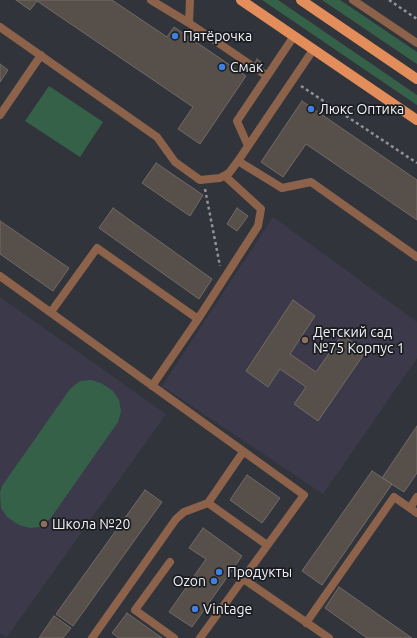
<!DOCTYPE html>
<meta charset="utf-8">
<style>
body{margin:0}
canvas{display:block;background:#31343b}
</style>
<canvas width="417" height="638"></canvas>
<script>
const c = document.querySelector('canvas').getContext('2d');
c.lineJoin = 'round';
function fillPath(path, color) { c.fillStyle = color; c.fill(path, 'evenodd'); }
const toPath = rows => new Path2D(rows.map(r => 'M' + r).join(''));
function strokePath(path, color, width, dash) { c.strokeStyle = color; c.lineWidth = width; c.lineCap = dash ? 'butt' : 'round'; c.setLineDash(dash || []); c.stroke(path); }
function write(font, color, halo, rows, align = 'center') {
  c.font = font + ' Ubuntu,sans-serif'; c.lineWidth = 3.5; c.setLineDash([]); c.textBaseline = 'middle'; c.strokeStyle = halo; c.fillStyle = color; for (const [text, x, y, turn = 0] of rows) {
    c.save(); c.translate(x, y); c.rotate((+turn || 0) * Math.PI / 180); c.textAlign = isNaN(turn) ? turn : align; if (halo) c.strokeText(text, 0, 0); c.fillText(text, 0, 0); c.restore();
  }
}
fillPath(toPath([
 [273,217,417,322,417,358,323,494,162,386],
 [0,297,166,414,6,638,0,633]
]), '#3c394b');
fillPath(toPath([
 [262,0,278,0,417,95,417,105],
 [322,0,340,0,417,52,417,64],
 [49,86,103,122,80,157,25,121],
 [91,380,101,383,113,391,119,400,121,411,118,422,50,519,40,527,30,528,19,525,7,517,1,508,0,493,2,486,70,389,80,381]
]), '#366149');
const building = toPath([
 [16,0,112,0,167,37,174,27,246,76,200,144,178,129,193,107,37,1,30,10,16,0],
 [257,59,261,62,259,66,255,63,257,59],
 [0,64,8,70,0,82,0,64],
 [302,101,417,180,417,220,306,144,283,177,261,162,302,101],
 [156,163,203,195,190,216,142,183,156,163],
 [113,208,212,279,199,299,99,228,113,208],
 [237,208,248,216,237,231,227,224,237,208],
 [0,221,69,268,53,291,0,254,0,221],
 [293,300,315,316,290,354,316,372,342,335,366,351,318,421,294,404,306,387,280,369,268,387,246,371,293,300],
 [417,426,417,473,404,492,382,478,417,426],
 [372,471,392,484,322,585,302,571,372,471],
 [247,475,280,498,262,523,230,500,247,475],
 [145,490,162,502,73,626,56,614,145,490],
 [203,528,242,556,192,627,169,612,206,559,189,548,203,528],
 [339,587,412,638,367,638,325,608,339,587],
 [127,613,162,638,119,638,112,633,127,613],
 [54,616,71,628,63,638,39,638,54,616]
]);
fillPath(building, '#574f49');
strokePath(building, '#726a64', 1);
strokePath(toPath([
 [389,0,417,19],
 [301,86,417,163],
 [205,189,220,266]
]), '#8f9298', 2.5, [3, 3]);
strokePath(toPath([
 [151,0,189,23],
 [190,0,189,23,267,76],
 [353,0,417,43],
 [0,27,157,137,175,162,200,180,220,178,229,173,238,161,282,188,311,182,417,257],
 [0,115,41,55],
 [248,146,237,121,294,36],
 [238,161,313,50],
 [0,276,304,495,200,638],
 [51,312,97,248,198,319,258,226,261,209,225,176],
 [152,386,198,319],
 [243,452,208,503,267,545],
 [410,508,417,497],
 [170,562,135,610,174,638],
 [242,578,329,638],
 [306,623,394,497,417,513],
 [92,638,176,519,184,512,208,503]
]), '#8d624b', 8);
strokePath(toPath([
 [241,0,417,120],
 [301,0,417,79]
]), '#e38d5b', 10);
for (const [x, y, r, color] of [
 [175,36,4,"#3f7fe0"],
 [222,67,4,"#3f7fe0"],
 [311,109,4,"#3f7fe0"],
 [305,340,4,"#8d6e63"],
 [44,524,4,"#8d6e63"],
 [219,572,4,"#3f7fe0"],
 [214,581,4,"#3f7fe0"],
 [195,609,4,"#3f7fe0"]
]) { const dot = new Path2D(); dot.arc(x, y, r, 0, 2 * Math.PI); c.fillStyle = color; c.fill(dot); strokePath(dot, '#1a1c1f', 1.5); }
write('14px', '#f1f3f8', '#1a1c1f', [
 ["Пятёрочка",183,36],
 ["Смак",230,67],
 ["Люкс Оптика",319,109],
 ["Детский сад",313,332],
 ["№75 Корпус 1",313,348],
 ["Школа №20",52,524],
 ["Продукты",227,572],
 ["Ozon",206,581,"right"],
 ["Vintage",203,609]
], 'left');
</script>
